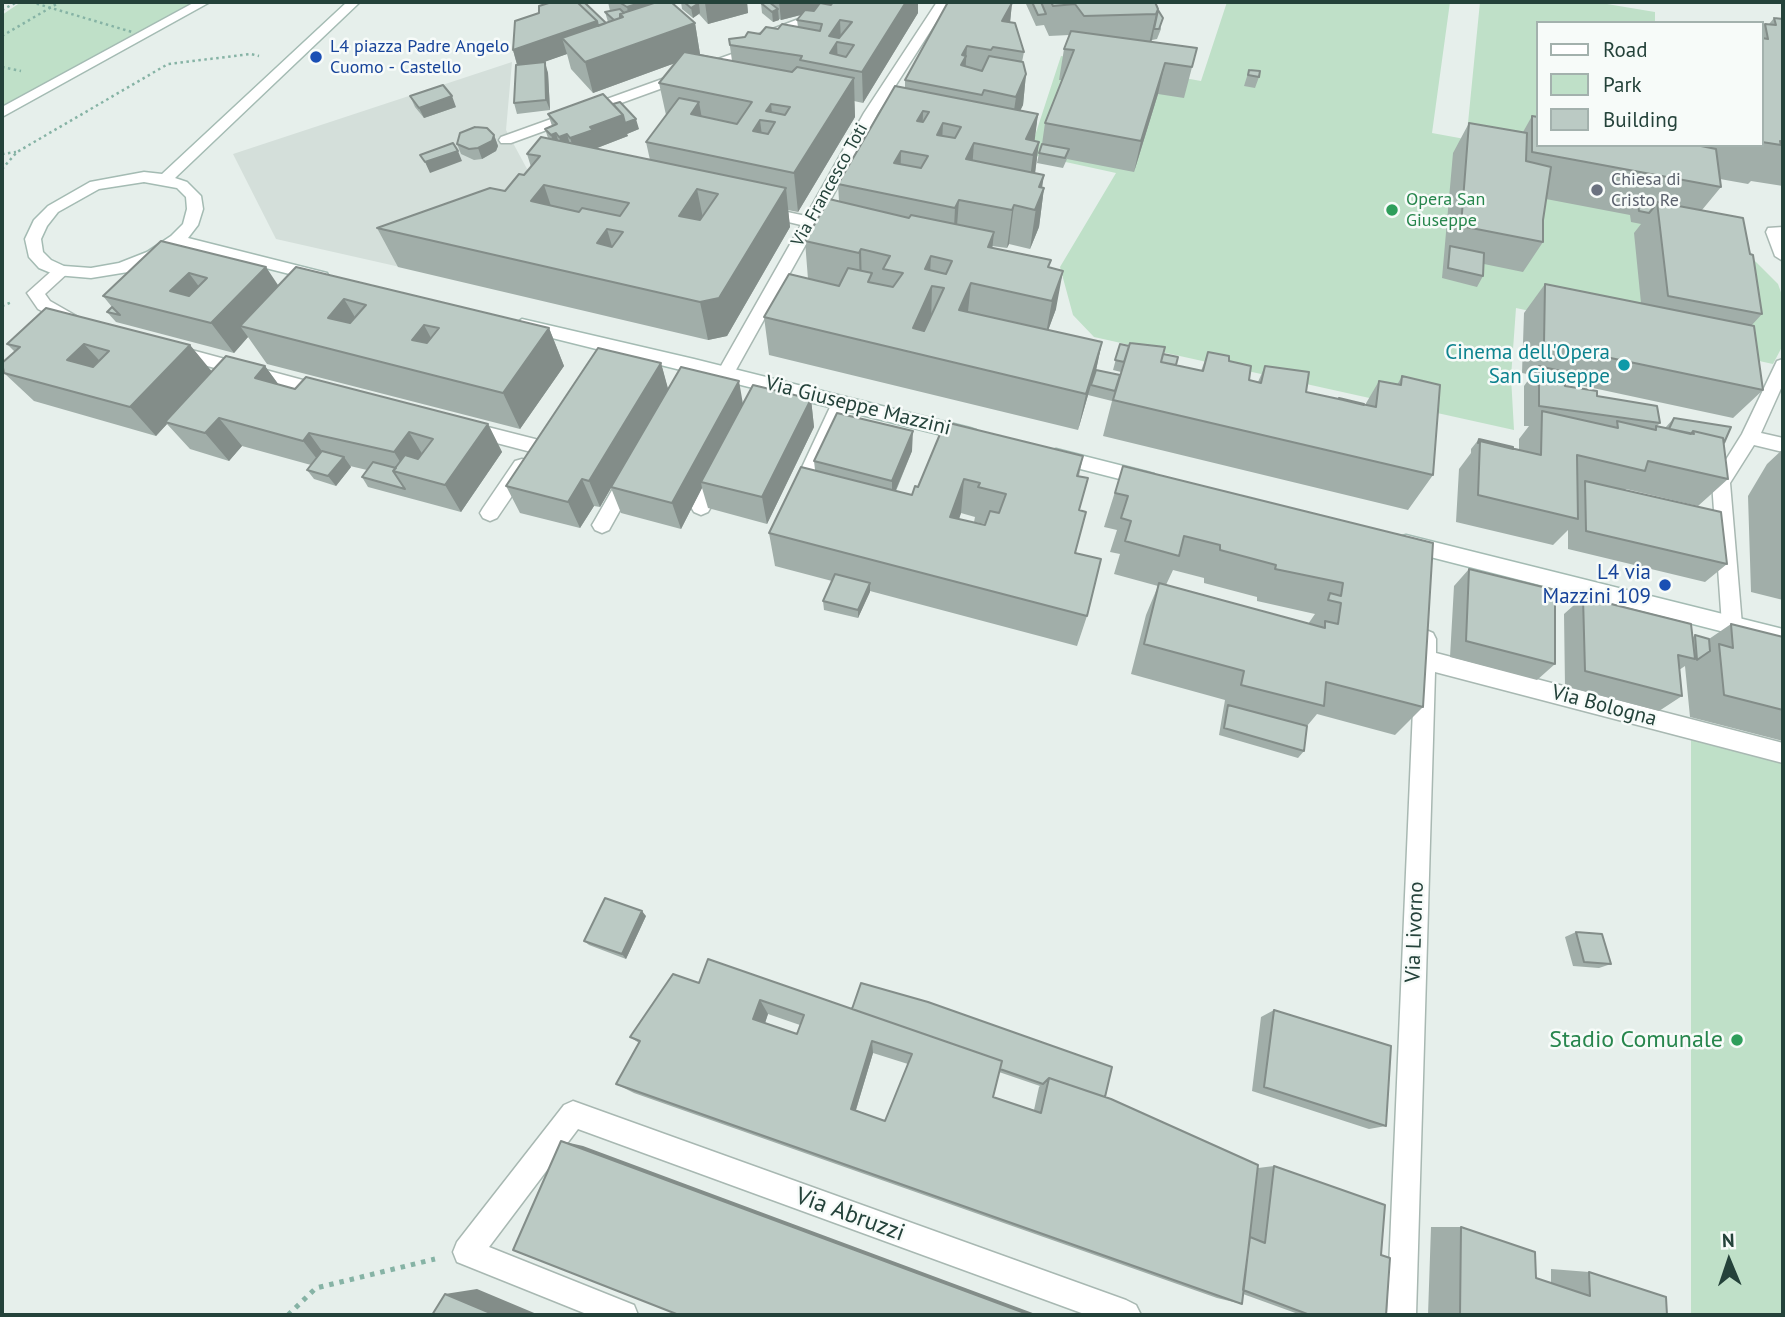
<!DOCTYPE html>
<style>
body{margin:0}
#map{position:relative;width:1785px;height:1317px;overflow:hidden;background:#e6efeb;font-family:"PT Sans",sans-serif}
canvas{display:block}
.frame{position:absolute;inset:0;border:4px solid #24423a;pointer-events:none}
.legend{position:absolute;left:1536px;top:21px;width:228px;height:126px;box-sizing:border-box;background:#f7fbf9;border:2px solid #a3b1ad;margin:0;padding:9px 12px;list-style:none;font-size:21px;color:#24423a}
.legend li{display:flex;align-items:center;gap:14px;height:35px}
.legend b{width:35px;border:2px solid #a3b1ad}
.north{position:absolute;left:1694px;top:1226px;width:70px;height:70px;-webkit-text-stroke:5px #f7fbf9;paint-order:stroke;rotate:358deg;font-size:19px;font-weight:700;line-height:28px;text-align:center;color:#24423a}
.north::after{content:'';display:block;margin:auto;width:24px;height:32px;background:#24423a;clip-path:polygon(50% 0,100% 100%,50% 72%,0 100%)}
</style>
<div id="map">
<canvas width="1785" height="1317"></canvas>
<div class="frame"></div>
<ul class="legend">
<li><b style="height:9px;background:#fff"></b>Road</li>
<li><b style="height:19px;background:#bfe0c8"></b>Park</li>
<li><b style="height:19px;background:#bbcac4"></b>Building</li>
</ul>
<div class="north">N</div>
</div>
<script>
const c = document.querySelector('canvas').getContext('2d');
c.lineJoin = 'round';
function fillPath(path, color) { c.fillStyle = color; c.fill(path, 'evenodd'); }
const toPath = rows => new Path2D(rows.map(r => 'M' + r).join(''));
function strokePath(path, color, width, dash) { c.strokeStyle = color; c.lineWidth = width; c.lineCap = dash ? 'butt' : 'round'; c.setLineDash(dash || []); c.stroke(path); }
function write(font, color, halo, rows, align = 'center') {
  c.font = font + ' "PT Sans",sans-serif'; c.lineWidth = 5; c.setLineDash([]); c.textBaseline = 'middle'; c.strokeStyle = halo; c.fillStyle = color; for (const [text, x, y, turn = 0] of rows) {
    c.save(); c.translate(x, y); c.rotate((+turn || 0) * Math.PI / 180); c.textAlign = isNaN(turn) ? turn : align; if (halo) c.strokeText(text, 0, 0); c.fillText(text, 0, 0); c.restore();
  }
}
fillPath(toPath([
 [512,62,506,130,540,193,400,267,276,239,233,154]
]), '#d4dfda');
fillPath(toPath([
 [21,2,199,2,2,112,2,15],
 [1227,2,1450,2,1432,133,1683,179,1705,241,1754,260,1778,284,1783,298,1783,345,1773,364,1516,308,1511,377,1514,430,1094,337,1073,315,1060,267,1116,173,1029,154,1061,56,1201,81],
 [1480,2,1595,2,1655,12,1655,23,1538,23,1538,136,1468,123],
 [1691,740,1783,764,1783,1315,1691,1315]
]), '#bfe0c8');
const street = toPath([
 [843,2,860,2,769,38,759,38,757,35,843,2],
 [937,2,949,2,878,113,820,219,848,225,850,229,842,234,815,228,732,377,720,377,717,373,801,225,759,215,756,212,764,207,806,216,864,113,937,2],
 [757,45,762,46,762,52,511,143,501,143,499,140,501,137,757,45],
 [1783,227,1783,261,1775,256,1766,232,1768,228,1783,227],
 [62,266,70,271,45,294,50,301,78,317,80,321,72,327,38,309,27,293,56,267,62,266],
 [173,345,325,386,331,387,334,392,331,397,325,398,167,355,164,351,173,345],
 [1783,359,1783,384,1761,433,1783,438,1783,452,1754,445,1730,483,1742,625,1739,631,1732,634,1725,631,1722,625,1712,482,1742,434,1777,361,1783,359],
 [841,396,847,398,850,403,808,493,806,498,799,500,792,498,790,493,832,403,835,398,841,396],
 [468,422,535,439,541,441,544,446,541,451,535,453,462,434,459,429,462,424,468,422],
 [522,459,529,461,531,466,529,471,497,518,490,521,483,518,480,513,483,508,515,461,522,459],
 [717,467,724,469,726,474,711,507,708,512,701,515,694,512,691,507,708,474,710,469,717,467],
 [630,469,637,471,639,476,609,530,602,533,595,530,592,525,595,520,623,471,630,469],
 [1426,630,1433,633,1436,639,1436,653,1783,743,1783,763,1435,672,1416,1315,1387,1315,1416,639,1419,633,1426,630],
 [573,1101,1126,1300,1136,1305,1141,1315,1087,1315,578,1129,489,1247,634,1305,638,1315,589,1315,457,1262,453,1252,457,1242,564,1105,573,1101]
]);
const secondary = toPath([
 [195,2,210,2,2,117,2,107,195,2],
 [347,2,360,2,175,178,187,182,201,196,203,209,198,225,188,238,327,273,329,277,327,281,321,282,179,246,159,260,128,272,91,278,56,275,39,268,29,257,25,239,34,220,48,206,90,182,144,172,162,174,347,2],
 [144,182,177,188,186,197,187,209,183,224,171,236,147,252,119,263,91,268,64,266,51,260,43,252,41,239,47,226,58,212,99,189,144,182],
 [522,319,694,359,970,428,976,430,979,435,976,440,970,442,516,329,514,325,522,319],
 [1056,449,1147,472,1154,474,1156,479,1154,484,1147,486,1049,461,1047,456,1049,451,1056,449],
 [1406,535,1783,629,1783,647,1399,549,1396,543,1399,537,1406,535]
]);
strokePath(street, '#a8b8b2', 3);
strokePath(secondary, '#a4bbb3', 3);
strokePath(toPath([
 [2,10,17,2],
 [2,36,60,2],
 [2,67,21,71],
 [2,154,16,152],
 [2,169,17,152,168,64,251,54,259,56],
 [2,306,12,302]
]), '#86b3a5', 2.5, [2.5, 3.5]);
strokePath(toPath([
 [288,1315,316,1288,435,1259]
]), '#86b3a5', 5, [4.5, 6]);
fillPath(street, '#fff');
fillPath(secondary, '#fff');
strokePath(toPath([
 [31,2,132,32]
]), '#86b3a5', 2.5, [2.5, 3.5]);
fillPath(toPath([
 [521,2,541,2,540,4,522,4],
 [608,2,671,2,695,23,700,54,732,61,729,39,760,34,778,29,798,27,797,20,801,15,781,20,779,19,779,20,773,22,762,13,761,3,763,2,820,2,820,3,831,5,833,2,918,2,918,13,863,103,854,101,855,117,798,212,788,210,790,227,727,336,708,340,398,267,377,228,505,191,524,175,531,167,527,154,548,138,545,129,552,126,548,114,613,104,639,129,627,134,628,136,597,148,598,149,650,160,646,142,666,115,659,83,675,63,593,93,571,69,567,54,543,62,548,73,550,110,517,114,514,103,517,65,513,50,608,22,605,12,610,11],
 [681,2,747,2,748,13,708,24,699,14,693,18,682,9],
 [1027,2,1155,2,1161,29,1157,39,1152,40,1150,42,1197,48,1184,98,1158,94,1134,172,1067,159,1063,168,1037,163,1039,153,1042,144,1045,123,1062,80,1059,80,1064,49,1069,35,1049,36,1044,25,1036,26,1026,4],
 [1012,3,1010,22,1024,52,1022,62,1026,74,1023,105,1020,110,1038,114,1034,141,1039,142,1035,173,1042,188,1044,188,1039,227,1030,249,1009,244,1007,248,992,246,992,248,1050,268,1056,309,1048,330,1102,342,1096,370,1120,375,1121,372,1113,370,1120,344,1163,354,1176,365,1201,371,1208,352,1229,361,1249,380,1258,382,1265,366,1306,392,1365,405,1379,381,1397,385,1402,376,1433,475,1408,510,1103,436,1112,401,1088,395,1078,430,769,355,764,317,808,279,805,241,839,201,838,184,905,88,905,80],
 [1774,18,1782,19,1783,18,1783,186,1751,181,1748,184,1720,179,1721,187,1702,210,1750,254,1762,314,1751,326,1763,390,1733,418,1565,382,1565,386,1597,396,1660,423,1657,426,1665,428,1674,418,1724,444,1728,479,1698,506,1626,489,1625,490,1727,564,1705,582,1568,549,1568,530,1553,545,1456,522,1459,469,1471,453,1471,449,1479,439,1519,450,1519,439,1529,426,1524,426,1524,386,1532,375,1522,373,1524,313,1545,284,1641,303,1634,233,1641,224,1631,222,1630,215,1546,199,1543,220,1543,242,1523,272,1484,264,1483,276,1477,287,1442,278,1453,153,1469,123,1523,132,1532,116,1698,145,1762,145,1762,27,1765,24,1769,24],
 [1249,70,1259,77,1255,88,1244,86],
 [410,96,456,107,424,118,415,107],
 [494,135,498,146,496,151,482,159,474,160,461,154,457,144],
 [161,241,279,286,549,328,564,366,520,429,267,364,248,337,234,353,116,322,107,312,112,307,103,296],
 [7,344,190,345,211,372,265,366,279,385,295,389,488,424,502,452,461,512,368,487,362,477,367,470,350,466,351,467,336,486,314,479,307,470,311,465,242,446,229,461,190,449,167,424,156,436,34,401,4,373,15,352],
 [661,363,668,390,743,403,811,399,814,427,767,524,708,508,702,488,681,529,621,513,611,488,600,507,594,506,580,528,520,513,506,486],
 [1783,411,1783,427,1781,427],
 [1783,449,1783,600,1751,592,1748,496,1767,464],
 [912,451,896,491,912,495,918,487,1083,456,1079,476,1088,478,1079,511,1075,553,1087,616,1077,646,870,591,858,618,824,610,823,601,832,581,775,566,769,533,815,470,814,461],
 [961,513,975,517,974,522,986,524,985,525,959,519],
 [1123,466,1433,543,1423,707,1395,735,1317,714,1307,726,1304,751,1298,758,1219,735,1225,700,1131,674,1146,615,1158,586,1114,574,1120,554,1110,552,1117,530,1104,527],
 [1173,570,1204,578,1204,583,1257,597,1257,601,1315,614,1308,624,1166,585],
 [1469,569,1555,664,1537,680,1450,657,1454,586],
 [1583,597,1693,637,1695,635,1709,639,1731,624,1783,637,1783,741,1690,717,1685,666,1679,670,1682,696,1659,711,1565,686,1564,614],
 [646,916,626,959,589,945,584,941],
 [1576,932,1611,964,1599,968,1573,966,1565,937],
 [708,959,1105,1097,1258,1168,1274,1166,1381,1255,1386,1315,1301,1315,1243,1294,1242,1304,1217,1298,634,1093,616,1084,639,1043,630,1037,699,983],
 [768,1014,800,1025,797,1034,765,1023],
 [873,1053,908,1064,885,1121,856,1110],
 [999,1072,1040,1086,1039,1087,1034,1110,993,1097],
 [1274,1010,1386,1126,1369,1129,1252,1091,1261,1017],
 [1431,1227,1461,1227,1536,1278,1551,1283,1551,1269,1589,1272,1667,1315,1428,1315]
]), '#a1aea9');
fillPath(toPath([
 [643,2,664,2,629,18,627,7],
 [709,2,747,2,748,13,708,24,705,3],
 [779,2,820,2,820,10,781,20],
 [906,2,918,2,918,13,863,103,862,72],
 [699,3,700,13,693,18,691,8],
 [1012,3,1009,33,1002,21],
 [778,9,779,20,773,22,772,12],
 [1158,9,1152,40,1149,44,1156,14],
 [840,20,841,43,837,42,838,68,831,66,829,36],
 [597,21,599,31,562,38,567,54,519,71,513,50],
 [695,23,700,54,593,93,585,62],
 [967,46,965,77,962,91,962,55],
 [545,62,548,73,550,110,546,100],
 [1165,63,1158,94,1134,172,1141,141],
 [1026,74,1023,105,1010,132,1013,117,1016,97],
 [854,78,855,117,798,212,794,173],
 [452,96,456,107,424,118,419,108],
 [699,102,706,141,698,154,691,114],
 [771,104,773,122,766,111],
 [923,111,922,150,917,121],
 [1038,114,1033,153,1026,139],
 [623,115,636,119,639,129,627,134,628,136,597,148,598,151,577,159,570,138,590,127],
 [760,120,765,159,753,131],
 [943,123,941,163,937,135],
 [556,133,562,154,557,156,551,135],
 [567,134,573,155,565,158,559,137],
 [494,135,498,146,496,151,482,159,478,148],
 [1039,142,1034,181,1028,194,1033,155],
 [974,143,971,183,966,159],
 [458,151,462,161,430,173,425,162],
 [901,151,900,190,894,163],
 [1044,175,1041,195,1044,188,1039,227,1030,249,1039,187],
 [544,185,557,224,531,201],
 [786,188,790,227,727,336,708,340,700,302],
 [697,189,705,228,679,216],
 [959,200,956,239,953,247,955,208],
 [1014,205,1009,244,1007,248,1012,210],
 [607,229,618,267,597,243],
 [994,232,990,271,988,247],
 [861,249,862,288,860,292,859,253],
 [931,256,929,292,932,286,931,324,917,353,913,328,925,269],
 [266,267,286,297,240,326,248,337,234,353,211,323],
 [1063,271,1056,309,1045,339,1052,301],
 [189,273,211,303,170,291],
 [971,283,967,321,959,310],
 [344,299,367,337,328,318],
 [424,325,444,362,412,340],
 [549,328,564,366,520,429,503,393],
 [1102,342,1094,380,1091,385,1078,430,1086,394],
 [84,344,111,373,67,360],
 [190,345,214,374,165,422,167,424,156,436,130,407],
 [661,363,669,392,611,487,611,488,600,507,589,481],
 [265,366,286,395,255,378],
 [739,381,744,410,701,482,702,488,681,529,672,503],
 [811,399,814,427,767,524,762,497],
 [219,418,242,446,229,461,205,433],
 [488,424,502,452,461,512,445,485],
 [913,431,912,451,892,499,892,481],
 [409,432,426,460,409,476,394,452],
 [309,433,329,461,324,468,303,441],
 [344,457,351,467,336,486,328,476],
 [582,479,594,506,580,528,568,502],
 [964,479,961,513,948,550,950,517],
 [870,583,870,592,858,618,858,610],
 [642,911,646,916,626,959,622,954],
 [760,1000,768,1014,762,1032,753,1019],
 [872,1041,873,1053,854,1116,851,1109],
 [561,1141,583,1146,1038,1315,1030,1315],
 [477,1289,539,1315,495,1315,445,1294]
]), '#838d89');
const building = toPath([
 [552,2,577,2,597,21,513,50,515,21,539,13,539,6,552,2],
 [577,2,584,2,606,23,598,26,597,21,577,2],
 [619,2,643,2,627,7,619,2],
 [657,2,671,2,695,23,585,62,562,38,623,17,620,14,657,2],
 [684,2,698,2,699,3,691,8,684,2],
 [764,2,769,2,778,9,772,12,761,3,764,2],
 [833,2,906,2,862,72,800,60,802,56,730,45,729,39,745,37,748,32,760,34,766,27,778,29,782,24,820,31,822,24,797,20,805,10,814,11,820,3,831,5,833,2],
 [840,20,852,22,839,38,829,36,840,20],
 [837,42,854,45,846,57,830,53,837,42],
 [948,2,1012,3,1002,21,1015,23,1024,52,993,47,991,50,967,46,962,55,966,56,961,65,982,71,989,56,1023,62,1026,74,1016,97,984,90,982,95,905,80,948,2],
 [1032,2,1041,2,1046,14,1038,15,1032,2],
 [1051,2,1155,2,1158,9,1156,14,1084,16,1075,4,1053,6,1051,2],
 [620,9,624,13,620,14,620,18,614,20,605,12,620,9],
 [1158,10,1163,18,1159,29,1154,29,1158,10],
 [1774,18,1783,19,1783,55,1782,55,1783,60,1783,142,1780,141,1781,145,1762,142,1762,38,1768,39,1765,24,1776,25,1774,18],
 [1071,31,1197,48,1192,67,1165,63,1141,141,1045,123,1074,50,1064,49,1071,31],
 [684,52,792,72,797,67,854,78,794,173,646,142,679,98,699,102,691,114,737,124,752,102,659,83,684,52],
 [771,104,790,107,785,115,766,111,771,104],
 [760,120,775,122,768,134,753,131,760,120],
 [545,62,546,100,514,103,516,65,545,62],
 [1249,70,1260,71,1259,77,1248,75,1249,70],
 [443,85,452,96,419,108,410,96,443,85],
 [895,86,1038,114,1026,139,1039,142,1033,155,974,143,966,159,1044,175,1039,187,1044,188,1035,210,1014,205,1012,210,959,200,955,208,838,184,895,86],
 [923,111,929,112,923,122,917,121,923,111],
 [943,123,961,127,955,138,937,135,943,123],
 [901,151,928,156,921,168,894,163,901,151],
 [603,94,623,115,590,127,593,130,570,138,567,134,559,137,556,133,551,135,545,129,557,124,548,114,603,94],
 [620,102,636,119,625,123,623,115,613,104,620,102],
 [1532,116,1538,117,1538,145,1696,145,1716,149,1721,187,1532,152,1532,116],
 [1469,123,1527,133,1526,161,1551,167,1543,220,1543,242,1461,226,1469,123],
 [475,127,487,128,494,135,492,141,478,148,469,149,457,144,460,133,475,127],
 [541,137,786,188,719,298,700,302,377,228,490,188,505,191,519,174,524,175,540,156,527,154,541,137],
 [544,185,629,203,620,216,582,208,579,212,531,201,544,185],
 [697,189,718,194,700,220,679,216,697,189],
 [607,229,623,232,612,247,597,243,607,229],
 [453,143,458,151,425,162,420,155,453,143],
 [1042,144,1069,149,1065,158,1039,153,1042,144],
 [829,199,909,218,911,215,994,232,988,247,1051,260,1048,267,1063,271,1052,301,971,283,959,310,1102,342,1086,394,764,317,789,274,839,286,848,268,872,273,868,282,893,287,903,273,883,269,890,256,861,249,859,253,805,241,829,199],
 [931,256,952,261,946,274,925,269,931,256],
 [932,286,944,288,924,331,913,328,932,286],
 [1657,202,1743,218,1750,254,1753,255,1762,314,1668,296,1657,202],
 [1638,204,1654,207,1649,213,1639,211,1638,204],
 [161,241,266,267,211,323,103,296,161,241],
 [189,273,207,278,189,296,170,291,189,273],
 [1450,246,1484,253,1483,276,1448,268,1450,246],
 [296,267,549,328,503,393,240,326,296,267],
 [344,299,366,305,350,323,328,318,344,299],
 [424,325,439,328,427,343,412,340,424,325],
 [1545,284,1754,326,1763,390,1544,344,1545,284],
 [112,307,120,315,107,312,112,307],
 [46,308,190,345,130,407,4,373,2,363,20,347,7,344,46,308],
 [84,344,109,351,93,367,67,360,84,344],
 [1130,343,1165,347,1161,362,1203,371,1208,352,1229,356,1229,361,1251,366,1249,380,1261,383,1265,366,1309,372,1306,392,1376,407,1379,381,1401,385,1402,376,1440,385,1433,475,1113,400,1130,343],
 [1120,344,1129,346,1124,362,1115,360,1120,344],
 [598,348,661,363,589,481,582,479,568,502,506,486,598,348],
 [1163,354,1178,357,1176,365,1161,362,1163,354],
 [226,356,265,366,255,378,295,389,306,377,488,424,445,485,393,471,405,455,418,459,433,439,409,432,394,452,309,433,303,441,219,418,205,433,165,422,226,356],
 [1539,366,1565,372,1565,386,1597,391,1597,396,1657,406,1660,423,1539,406,1539,366],
 [681,367,739,381,672,503,611,487,681,367],
 [1096,370,1120,375,1115,391,1091,385,1096,370],
 [753,385,811,399,762,497,701,482,753,385],
 [1339,398,1364,404,1364,405,1339,399,1339,398],
 [1542,411,1618,428,1617,421,1656,430,1656,426,1694,434,1693,431,1723,438,1728,479,1648,461,1645,471,1577,455,1578,519,1478,495,1480,441,1541,455,1542,411],
 [837,413,913,431,892,481,814,461,837,413],
 [1674,418,1731,427,1724,443,1723,438,1693,431,1691,434,1669,429,1674,418],
 [945,422,1083,456,1077,476,1088,478,1079,510,1086,512,1075,553,1101,559,1087,616,769,533,801,467,912,495,915,486,918,487,945,422],
 [964,479,980,483,978,487,1006,494,999,513,990,511,985,525,950,517,964,479],
 [1479,439,1513,447,1513,449,1480,441,1478,443,1479,439],
 [322,451,344,457,328,476,307,470,322,451],
 [373,462,396,468,393,471,405,489,362,477,373,462],
 [1123,466,1433,543,1423,707,1326,682,1324,706,1241,685,1244,671,1144,644,1159,583,1325,628,1325,621,1338,624,1341,603,1328,600,1330,593,1341,596,1343,583,1275,569,1276,565,1220,550,1220,545,1184,536,1179,556,1125,541,1131,521,1121,518,1128,496,1115,493,1123,466],
 [1585,481,1721,512,1727,564,1586,531,1585,481],
 [1469,569,1555,590,1555,664,1466,641,1469,569],
 [835,574,870,583,858,610,823,601,835,574],
 [1583,597,1691,624,1695,659,1678,655,1682,696,1585,671,1583,597],
 [1731,624,1783,637,1783,710,1724,695,1719,644,1733,648,1731,624],
 [1695,635,1709,639,1710,651,1697,660,1695,635],
 [1228,705,1307,726,1304,751,1224,728,1228,705],
 [605,898,642,911,622,954,584,941,605,898],
 [1576,932,1602,934,1611,964,1584,962,1576,932],
 [708,959,1002,1061,993,1097,1041,1113,1049,1078,1111,1099,1258,1165,1242,1304,616,1084,640,1041,630,1037,673,974,699,983,708,959],
 [760,1000,804,1015,797,1034,753,1019,760,1000],
 [872,1041,912,1054,885,1121,851,1109,872,1041],
 [861,983,928,1002,1112,1067,1105,1097,1049,1078,1043,1084,1000,1069,1002,1061,852,1009,861,983],
 [1274,1010,1391,1046,1386,1126,1264,1087,1274,1010],
 [561,1141,1030,1315,679,1315,513,1250,561,1141],
 [1274,1166,1385,1205,1381,1255,1390,1258,1386,1315,1310,1315,1243,1290,1250,1237,1265,1243,1274,1166],
 [1461,1227,1535,1252,1536,1278,1590,1296,1589,1272,1666,1297,1667,1315,1460,1315,1461,1227],
 [445,1294,495,1315,432,1315,445,1294]
]);
fillPath(building, '#bbcac4');
strokePath(building, '#838d89', 2);
for (const [x, y, r, color] of [
 [316,57,7,"#1a4fb4"],
 [1597,190,7,"#6b7280"],
 [1392,210,7,"#2e9e5b"],
 [1624,365,7,"#0f9aa8"],
 [1665,585,7,"#1a4fb4"],
 [1737,1040,7,"#2e9e5b"]
]) { const dot = new Path2D(); dot.arc(x, y, r, 0, 2 * Math.PI); c.fillStyle = color; c.fill(dot); strokePath(dot, '#f7fbf9', 2.5); }
write('18px', '#164399', '#f7fbf9', [
 ["L4 piazza Padre Angelo",330,47],
 ["Cuomo - Castello",330,68]
], 'left');
write('18px', '#5b616d', '#f7fbf9', [
 ["Chiesa di",1611,180],
 ["Cristo Re",1611,201]
], 'left');
write('18px', '#24423a', '#f7fbf9', [
 ["Via Francesco Toti",830,185,-61]
]);
write('18px', '#27864d', '#f7fbf9', [
 ["Opera San",1406,200],
 ["Giuseppe",1406,221]
], 'left');
write('21px', '#0d838f', '#f7fbf9', [
 ["Cinema dell'Opera",1610,353],
 ["San Giuseppe",1610,377]
], 'right');
write('21px', '#24423a', '#f7fbf9', [
 ["Via Giuseppe Mazzini",858,406,14],
 ["Via Bologna",1604,706,15],
 ["Via Livorno",1415,932,-88]
]);
write('21px', '#164399', '#f7fbf9', [
 ["L4 via",1651,573],
 ["Mazzini 109",1651,597]
], 'right');
write('24px', '#27864d', '#f7fbf9', [
 ["Stadio Comunale",1723,1040]
], 'right');
write('24px', '#24423a', '#f7fbf9', [
 ["Via Abruzzi",850,1215,20]
]);
</script>
